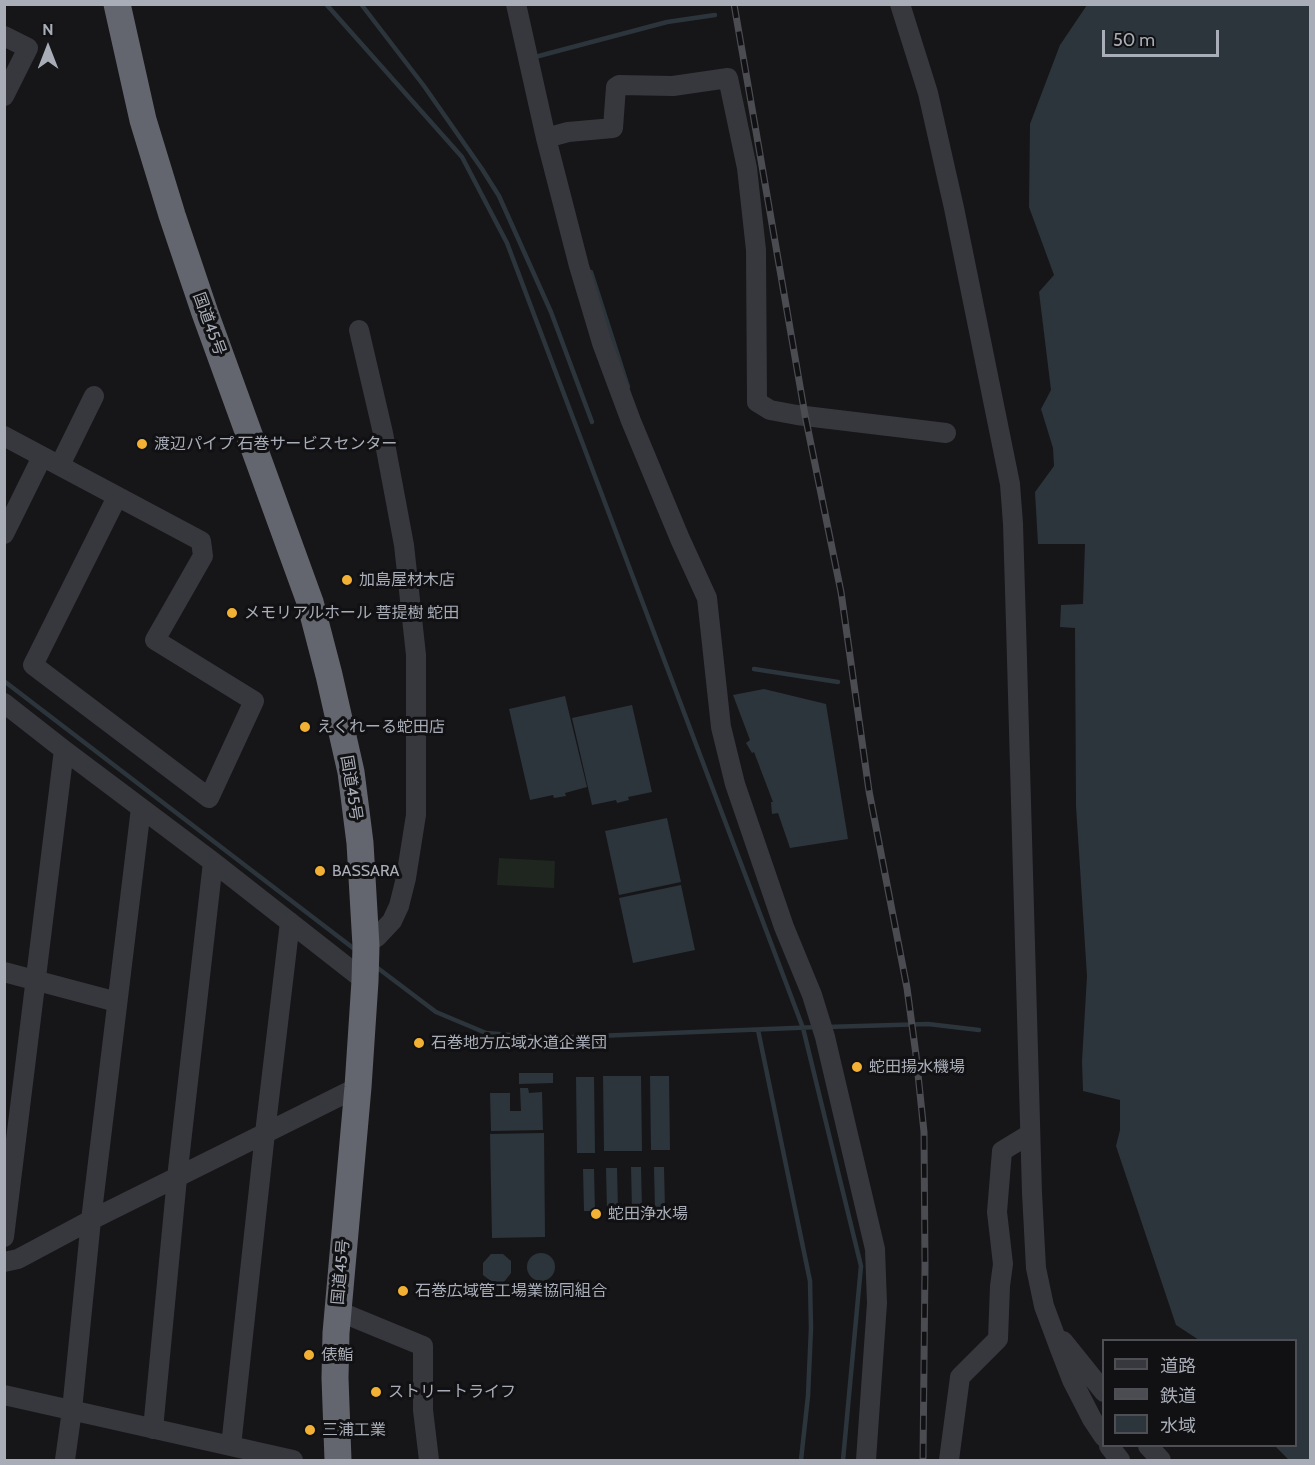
<!DOCTYPE html>
<meta charset="utf-8">
<style>
body{margin:0}
#map{position:relative;width:1315px;height:1465px;overflow:hidden;background:#161618;font-family:Cabin,"Noto Sans JP",sans-serif}
canvas{display:block}
.frame{position:absolute;inset:0;border:6px solid #a8adb8;pointer-events:none}
.legend{position:absolute;left:1102px;top:1339px;width:195px;height:108px;box-sizing:border-box;background:#111113;border:2px solid #4d4f55;margin:0;padding:8px 10px;list-style:none;font-size:18px;color:#a8adb8}
.legend li{display:flex;align-items:center;gap:12px;height:30px}
.legend b{width:30px;border:2px solid #4d4f55}
.north{position:absolute;left:18px;top:18px;width:60px;height:60px;-webkit-text-stroke:4px #111113;paint-order:stroke;rotate:0deg;font-size:16px;font-weight:700;line-height:24px;text-align:center;color:#a8adb8}
.north::after{content:'';display:block;margin:auto;width:21px;height:27px;background:#a8adb8;clip-path:polygon(50% 0,100% 100%,50% 72%,0 100%)}
.scale{position:absolute;left:1102px;top:30px;width:117px;height:27px;box-sizing:border-box;border:3px solid #a8adb8;border-top:0;padding-left:8px;font-size:18px;line-height:21px;white-space:nowrap;color:#a8adb8;-webkit-text-stroke:4px #111113;paint-order:stroke}
</style>
<div id="map">
<canvas width="1315" height="1465"></canvas>
<div class="frame"></div>
<ul class="legend">
<li><b style="height:8px;background:#37383d"></b>道路</li>
<li><b style="height:8px;background:#4a4c52"></b>鉄道</li>
<li><b style="height:16px;background:#2c353c"></b>水域</li>
</ul>
<div class="north">N</div>
<div class="scale">50 m</div>
</div>
<script>
const c = document.querySelector('canvas').getContext('2d');
c.lineJoin = 'round';
function fillPath(path, color) { c.fillStyle = color; c.fill(path, 'evenodd'); }
const toPath = rows => new Path2D(rows.map(r => 'M' + r).join(''));
function strokePath(path, color, width, dash) { c.strokeStyle = color; c.lineWidth = width; c.lineCap = dash ? 'butt' : 'round'; c.setLineDash(dash || []); c.stroke(path); }
function write(font, color, halo, rows, align = 'center') {
  c.font = font + ' Cabin,"Noto Sans JP",sans-serif'; c.lineWidth = 6; c.setLineDash([]); c.textBaseline = 'middle'; c.strokeStyle = halo; c.fillStyle = color; for (const [text, x, y, turn = 0] of rows) {
    c.save(); c.translate(x, y); c.rotate((+turn || 0) * Math.PI / 180); c.textAlign = isNaN(turn) ? turn : align; if (halo) c.strokeText(text, 0, 0); c.fillText(text, 0, 0); c.restore();
  }
}
fillPath(toPath([
 [499,858,555,861,554,888,497,885]
]), '#1e261f');
fillPath(toPath([
 [1087,5,1310,5,1310,1460,1289,1460,1276,1447,1276,1446,1296,1446,1296,1340,1199,1340,1176,1325,1116,1146,1120,1130,1120,1100,1083,1091,1082,1061,1087,976,1076,806,1075,628,1060,627,1061,605,1083,604,1085,544,1038,544,1035,492,1054,466,1053,448,1041,409,1051,390,1039,292,1054,275,1029,207,1030,124,1060,45],
 [764,689,826,704,848,839,790,848,778,813,772,814,771,802,773,802,754,752,752,753,746,743,750,740,733,695],
 [565,696,587,787,565,793,566,796,554,798,553,795,530,800,509,709],
 [632,705,652,792,628,797,629,800,617,803,616,800,592,805,572,718],
 [667,818,681,882,619,895,605,831],
 [681,885,695,950,633,963,619,898],
 [519,1073,553,1073,553,1083,519,1084],
 [603,1076,641,1076,642,1151,604,1151],
 [650,1076,669,1076,670,1150,651,1150],
 [576,1077,594,1077,595,1153,577,1153],
 [520,1088,528,1088,529,1093,542,1092,543,1130,491,1131,490,1093,510,1093,510,1111,521,1111],
 [544,1133,545,1237,492,1238,490,1134],
 [631,1167,641,1167,642,1209,632,1209],
 [654,1167,664,1167,665,1209,655,1209],
 [606,1168,617,1168,618,1210,607,1210],
 [583,1169,594,1169,595,1211,584,1211],
 '527 1267a14 14 0 1 1 28 0a14 14 0 1 1-28 0Z',
 [491,1254,503,1254,511,1261,511,1273,504,1282,492,1282,483,1275,483,1263]
]), '#2c353c');
strokePath(toPath([
 [326,4,462,157,507,243,803,1028,861,1266,843,1460],
 [361,4,424,86,482,169,499,196,551,312,592,422],
 [535,57,667,22,715,15],
 [591,272,628,387],
 [754,669,838,682],
 [4,681,357,951],
 [375,966,436,1012,486,1033,548,1038,818,1027],
 [826,1027,928,1024,979,1030],
 [758,1030,810,1281,811,1328,808,1396,801,1460]
]), '#2c353c', 4.5);
strokePath(toPath([
 [516,4,546,138,579,266,602,343,631,421,680,539,707,598,721,727,735,784,784,927,812,995,825,1037,875,1249,877,1303,866,1460],
 [900,4,928,93,954,208,1010,484,1013,524,1016,624,1032,1193,1036,1268,1044,1306,1060,1349,1072,1380,1092,1419,1104,1437],
 [4,36,28,48,4,96],
 [546,138,568,132,613,128,616,87,619,85,673,86,728,78,747,168,756,250,757,402,770,410,797,415,946,433],
 [359,330,383,433,404,545,416,655,416,815,406,878,399,906,392,921,377,937,366,941],
 [4,436,201,541,203,556,155,640,254,701,209,798,33,665,117,497],
 [60,465,94,396],
 [4,534,42,457],
 [4,703,64,750,213,862,365,981],
 [4,972,117,1002],
 [4,1237,64,750],
 [4,1262,18,1259,91,1220,358,1087],
 [338,1311,423,1346,423,1410,429,1460],
 [1063,1341,1104,1392],
 [4,1395,293,1460],
 [153,1429,177,1178,213,862],
 [231,1446,265,1133,290,922],
 [1109,1446,1120,1460],
 [1148,1446,1161,1460],
 [65,1460,72,1410,91,1220,141,808],
 [949,1460,960,1377,998,1339,1000,1286,1003,1264,997,1212,1002,1151,1030,1134]
]), '#37383d', 20);
strokePath(toPath([
 [117,4,143,120,172,215,205,313,310,602,329,675,351,772,360,843,366,946,365,981,358,1087,336,1333,335,1378,338,1460]
]), '#63666e', 27);
const rail = toPath([
 [734,4,805,415,841,592,869,791,907,988,916,1055,924,1132,925,1266,923,1460]
]);
strokePath(rail, '#4a4c52', 7);
strokePath(rail, '#111113', 4.5, [14]);
for (const [x, y, r, color] of [
 [142,444,6,"#f2b134"],
 [347,580,6,"#f2b134"],
 [232,613,6,"#f2b134"],
 [305,727,6,"#f2b134"],
 [320,871,6,"#f2b134"],
 [419,1043,6,"#f2b134"],
 [857,1067,6,"#f2b134"],
 [596,1214,6,"#f2b134"],
 [403,1291,6,"#f2b134"],
 [309,1355,6,"#f2b134"],
 [376,1392,6,"#f2b134"],
 [310,1430,6,"#f2b134"]
]) { const dot = new Path2D(); dot.arc(x, y, r, 0, 2 * Math.PI); c.fillStyle = color; c.fill(dot); strokePath(dot, '#111113', 2); }
write('16px', '#a8adb8', '#111113', [
 ["国道45号",209,324,70],
 ["国道45号",351,788,81],
 ["国道45号",341,1272,-85]
]);
write('16px', '#a8adb8', '#111113', [
 ["渡辺パイプ 石巻サービスセンター",154,444],
 ["加島屋材木店",359,580],
 ["メモリアルホール 菩提樹 蛇田",244,613],
 ["えくれーる蛇田店",317,727],
 ["BASSARA",332,871],
 ["石巻地方広域水道企業団",431,1043],
 ["蛇田揚水機場",869,1067],
 ["蛇田浄水場",608,1214],
 ["石巻広域管工場業協同組合",415,1291],
 ["俵鮨",321,1355],
 ["ストリートライフ",388,1392],
 ["三浦工業",322,1430]
], 'left');
</script>
